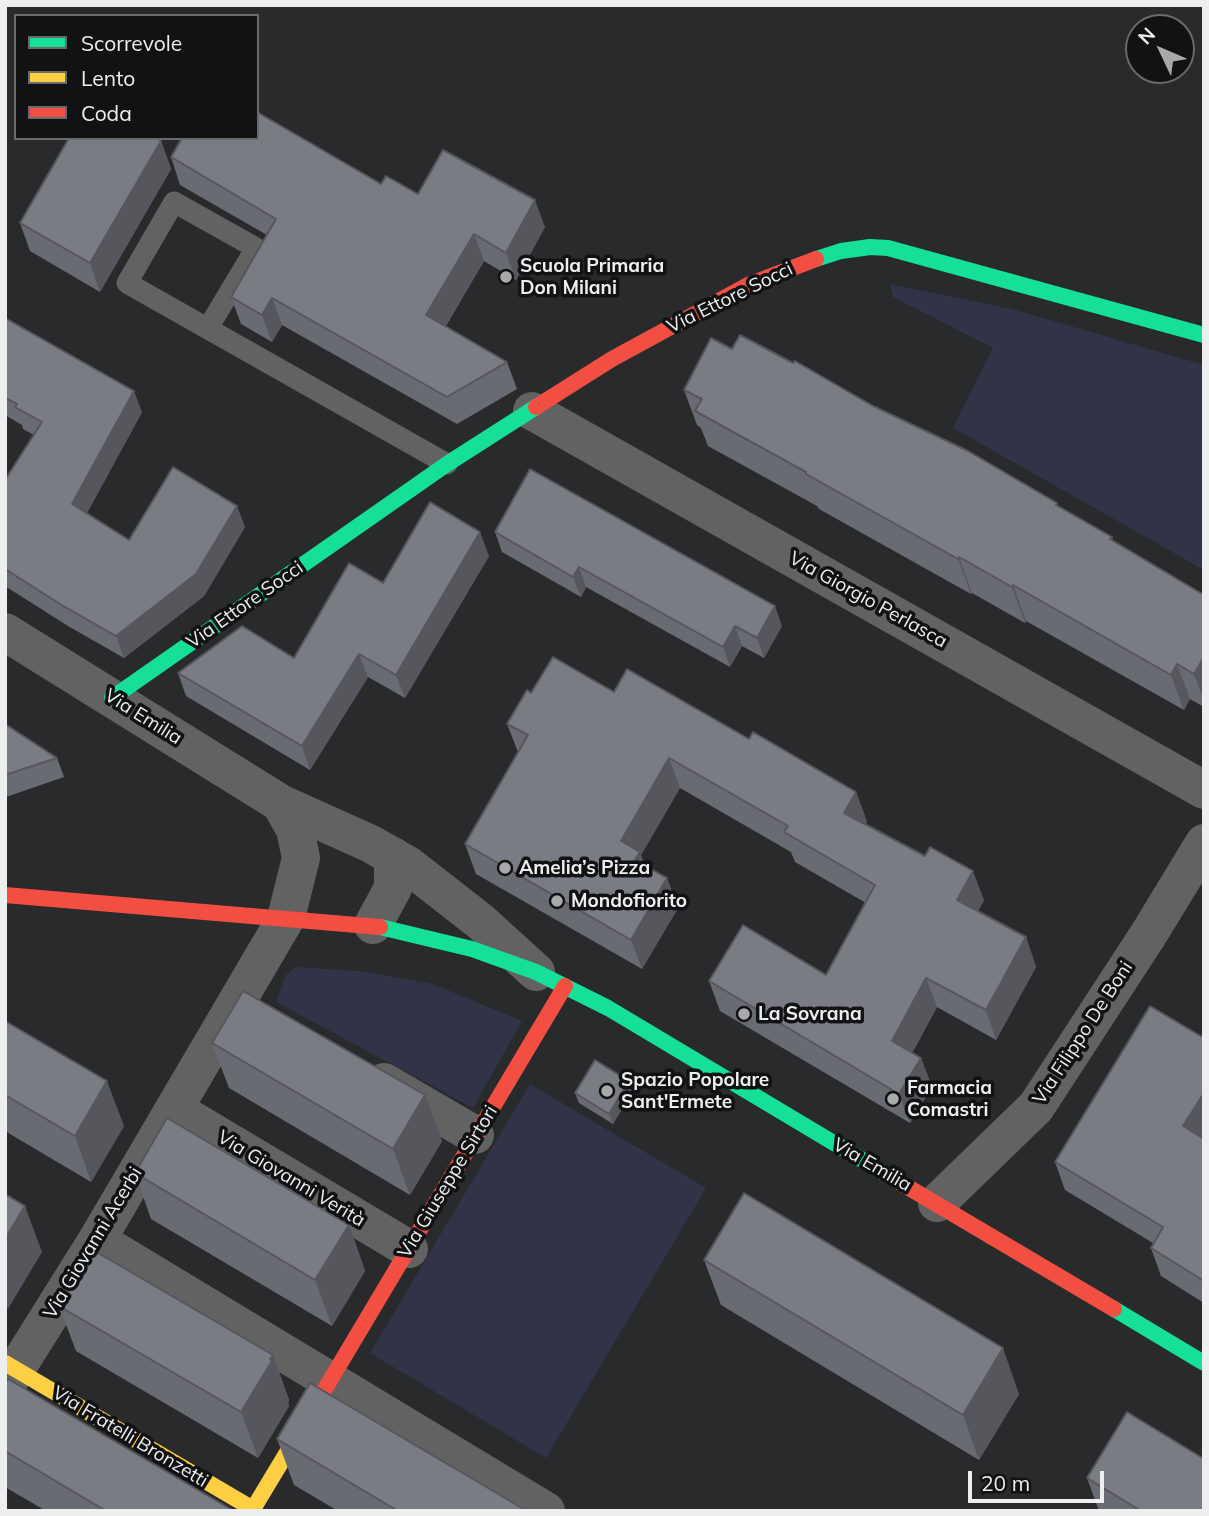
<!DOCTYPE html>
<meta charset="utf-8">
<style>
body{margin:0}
#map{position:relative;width:1209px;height:1516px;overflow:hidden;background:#292a2b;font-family:Mulish,sans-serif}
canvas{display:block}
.frame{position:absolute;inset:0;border:7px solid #edeef0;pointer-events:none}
.legend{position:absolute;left:14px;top:14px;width:245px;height:126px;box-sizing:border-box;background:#111213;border:2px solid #696a6b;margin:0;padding:9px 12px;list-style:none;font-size:21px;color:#edeef0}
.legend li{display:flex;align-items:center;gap:14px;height:35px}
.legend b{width:35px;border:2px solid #696a6b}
.north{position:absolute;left:1125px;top:14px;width:70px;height:70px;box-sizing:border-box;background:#111213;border:2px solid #696a6b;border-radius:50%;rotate:314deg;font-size:19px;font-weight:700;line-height:28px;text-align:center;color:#edeef0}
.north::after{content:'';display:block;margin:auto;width:24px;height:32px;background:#a8a9ab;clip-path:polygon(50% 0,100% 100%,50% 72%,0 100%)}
.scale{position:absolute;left:968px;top:1471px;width:136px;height:32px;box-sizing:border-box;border:4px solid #edeef0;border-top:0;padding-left:9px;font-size:21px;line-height:24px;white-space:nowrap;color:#edeef0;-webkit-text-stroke:5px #111213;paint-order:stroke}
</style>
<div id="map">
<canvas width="1209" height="1516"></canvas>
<div class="frame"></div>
<ul class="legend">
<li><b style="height:9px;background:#16e098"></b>Scorrevole</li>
<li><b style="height:9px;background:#ffcf43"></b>Lento</li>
<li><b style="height:9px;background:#f24e42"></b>Coda</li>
</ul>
<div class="north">N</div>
<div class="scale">20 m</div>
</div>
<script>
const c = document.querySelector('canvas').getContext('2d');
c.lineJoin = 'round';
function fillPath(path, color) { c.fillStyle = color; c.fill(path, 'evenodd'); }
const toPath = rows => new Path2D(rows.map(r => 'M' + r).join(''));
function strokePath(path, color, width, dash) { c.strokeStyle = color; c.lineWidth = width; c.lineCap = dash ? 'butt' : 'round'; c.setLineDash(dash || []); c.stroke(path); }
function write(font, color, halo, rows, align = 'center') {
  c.font = font + ' Mulish,sans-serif'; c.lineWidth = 7; c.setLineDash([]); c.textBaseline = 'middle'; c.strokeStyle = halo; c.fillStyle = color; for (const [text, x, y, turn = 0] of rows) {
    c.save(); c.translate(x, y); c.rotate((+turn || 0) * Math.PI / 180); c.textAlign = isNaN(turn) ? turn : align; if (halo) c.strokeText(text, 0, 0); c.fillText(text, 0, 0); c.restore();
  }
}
fillPath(toPath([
 [890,284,1012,309,1204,365,1204,570,953,428,993,348,893,297],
 [296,967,360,971,433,984,522,1021,473,1108,276,1002,286,975],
 [530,1084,706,1188,546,1458,370,1353]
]), '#303446');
strokePath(toPath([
 [208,328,256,248,174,202,127,283,447,464]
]), '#626262', 21);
strokePath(toPath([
 [532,411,1204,790],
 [5,632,280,803,371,844,408,865,481,922,536,972],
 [373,925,393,888,393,856],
 [384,1082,475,1135],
 [174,1109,409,1249],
 [937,1203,1036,1107,1150,932,1204,843],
 [97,1240,546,1511],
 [5,1387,97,1240,286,918,301,858,295,829,280,803]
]), '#626262', 38);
strokePath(toPath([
 [816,259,841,251,870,247,888,248,1204,335],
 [112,698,447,464,536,407],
 [380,927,472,949,536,972,608,1008,884,1173],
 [1114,1309,1204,1363]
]), '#16e098', 16);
strokePath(toPath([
 [5,1363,253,1509,297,1436]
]), '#ffcf43', 16);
strokePath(toPath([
 [536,407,612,359,748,285,816,259],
 [5,895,380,927],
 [884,1173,1114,1309],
 [297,1436,565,986]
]), '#f24e42', 16);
fillPath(toPath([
 [161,141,171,169,100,292,30,251,20,223],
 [171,157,381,184,545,227,516,280,484,261,446,326,507,362,517,389,457,424,282,325,272,342,241,324,231,297,267,235,180,185],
 [5,318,142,412,87,513,129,540,245,527,204,596,124,658,68,626,5,586,5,480,34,435,23,429,22,425,5,415],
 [732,349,873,406,1057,503,1058,507,1112,537,1113,541,1204,595,1204,707,1190,699,1184,710,1026,621,1025,623,972,593,971,594,819,509,817,506,708,446,701,428,697,425,684,390],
 [495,532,782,626,764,658,742,646,730,667,586,587,581,597,502,552],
 [489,556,405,698,368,677,310,770,186,696,178,673,294,658,383,583],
 [614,692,749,739,856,792,867,822,865,824,984,900,978,911,1026,937,1036,967,996,1040,937,1007,912,1053,921,1058,932,1087,910,1123,720,1011,709,981,826,975,866,903,795,862,791,852,680,788,641,855,645,866,667,878,678,908,642,969,476,874,465,844,518,752,507,724,531,693],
 [5,724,57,758,64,777,6,797,5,799],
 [5,1021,124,1126,91,1182,5,1131],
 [1204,1038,1204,1303,1161,1276,1151,1248,1153,1243,1065,1190,1055,1162],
 [212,1043,442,1141,410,1195,229,1088],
 [629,1081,633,1091,613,1124,579,1103,575,1093],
 [135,1173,349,1225,365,1271,332,1326,151,1219],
 [704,1260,1019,1394,979,1460,721,1305],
 [59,1306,273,1355,289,1400,288,1403,289,1406,258,1458,76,1351],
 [5,1384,234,1511,46,1511,5,1487],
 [277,1439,527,1511,338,1511,294,1485],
 [1087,1478,1204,1511,1099,1511]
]), '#696b72');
fillPath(toPath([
 [161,141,171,169,100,292,90,263],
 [535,200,545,227,516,280,506,253],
 [474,234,484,261,436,342,426,315],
 [272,298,282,325,272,342,262,315],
 [134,391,142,412,80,526,72,504],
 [237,506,245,527,204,596,124,658,116,636],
 [480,532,489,556,405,698,396,675],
 [959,557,972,593,971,594,958,559],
 [579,567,586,587,581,597,573,577],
 [1013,585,1026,621,1025,623,1012,587],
 [775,606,782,626,764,658,757,638],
 [735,626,742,646,730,667,723,647],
 [359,654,368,677,310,770,302,746],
 [1204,657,1204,700,1194,674],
 [1177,664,1190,699,1184,710,1171,675],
 [669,758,680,788,641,855,651,881,621,841],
 [856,792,867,822,855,843,844,813],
 [973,871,984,900,968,930,957,900],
 [667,878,678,908,642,969,631,940],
 [1026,937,1036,967,996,1040,986,1010],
 [926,978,937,1007,903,1070,892,1041],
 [921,1058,932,1087,910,1123,899,1094],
 [107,1081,124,1126,91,1182,75,1136],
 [629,1081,633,1091,613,1124,609,1114],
 [1204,1093,1204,1138,1194,1155,1183,1126],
 [425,1095,442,1141,410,1195,393,1149],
 [25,1206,42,1252,8,1309,5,1302,5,1239],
 [349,1225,365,1271,332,1326,315,1280],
 [1003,1348,1019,1394,979,1460,963,1415],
 [273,1355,289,1400,288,1403,289,1406,258,1458,241,1412]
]), '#55575c');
const building = toPath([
 [257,112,381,184,386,176,418,194,443,150,535,200,506,253,474,234,426,315,507,362,447,397,272,298,262,315,231,297,276,219,171,157,182,138,257,138,257,112],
 [69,138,156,138,161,141,90,263,20,223,69,138],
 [5,318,134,391,72,504,129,540,173,467,237,506,196,574,116,636,60,604,5,569,5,480,42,422,15,407,17,404,5,398,5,318],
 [740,335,793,363,795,361,873,406,968,451,1057,503,1056,505,1112,537,1110,539,1204,595,1204,657,1194,674,1177,664,1171,675,1013,585,1012,587,959,557,958,559,806,474,806,472,695,411,702,399,684,390,711,338,732,349,740,335],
 [530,469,775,606,757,638,735,626,723,647,579,567,573,577,495,532,530,469],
 [430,502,480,532,396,675,359,654,302,746,178,673,242,626,294,658,349,563,383,583,430,502],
 [553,657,614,692,627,669,749,739,753,732,856,792,844,813,925,856,930,847,973,871,957,900,1026,937,986,1010,926,978,892,1041,921,1058,899,1094,709,981,743,925,826,975,875,885,784,832,788,826,669,758,621,841,640,852,635,860,667,878,631,940,465,844,528,735,507,724,527,690,531,693,553,657],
 [5,724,57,758,5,775,5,724],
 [243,991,425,1095,393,1149,212,1043,243,991],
 [1150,1006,1204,1038,1204,1093,1183,1126,1204,1139,1204,1281,1151,1248,1163,1227,1055,1162,1150,1006],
 [5,1021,107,1081,75,1136,5,1095,5,1021],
 [595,1060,629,1081,609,1114,575,1093,595,1060],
 [167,1118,349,1225,315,1280,135,1173,167,1118],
 [744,1193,1003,1348,963,1415,704,1260,744,1193],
 [5,1194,25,1206,5,1239,5,1194],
 [93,1250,273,1355,270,1359,272,1361,241,1412,59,1306,93,1250],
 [8,1379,234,1511,106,1511,5,1451,5,1384,8,1379],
 [310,1383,527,1511,398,1511,277,1439,310,1383],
 [1127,1412,1204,1459,1204,1511,1141,1511,1087,1478,1127,1412]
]);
fillPath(building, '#7a7c84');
strokePath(building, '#55575c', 2);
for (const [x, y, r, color] of [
 [506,277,7,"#a8a9ab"],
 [505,868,7,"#a8a9ab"],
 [557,901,7,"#a8a9ab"],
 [744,1014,7,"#a8a9ab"],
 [607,1091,7,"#a8a9ab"],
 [893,1099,7,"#a8a9ab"]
]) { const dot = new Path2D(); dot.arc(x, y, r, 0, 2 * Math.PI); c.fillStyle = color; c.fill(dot); strokePath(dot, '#111213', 2.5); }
write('bold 19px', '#edeef0', '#111213', [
 ["Scuola Primaria",520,266],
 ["Don Milani",520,288],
 ["Amelia’s Pizza",519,868],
 ["Mondofiorito",571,901],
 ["La Sovrana",758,1014],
 ["Spazio Popolare",621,1080],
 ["Sant'Ermete",621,1102],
 ["Farmacia",907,1088],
 ["Comastri",907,1110]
], 'left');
write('19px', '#edeef0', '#111213', [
 ["Via Ettore Socci",730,298,-26],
 ["Via Giorgio Perlasca",868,600,29],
 ["Via Ettore Socci",245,605,-35],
 ["Via Emilia",143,717,32],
 ["Via Filippo De Boni",1083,1033,-57],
 ["Via Emilia",872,1165,30],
 ["Via Giovanni Verità",291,1179,31],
 ["Via Giuseppe Sirtori",448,1182,-59],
 ["Via Giovanni Acerbi",93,1243,-59],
 ["Via Fratelli Bronzetti",130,1437,31]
]);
</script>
